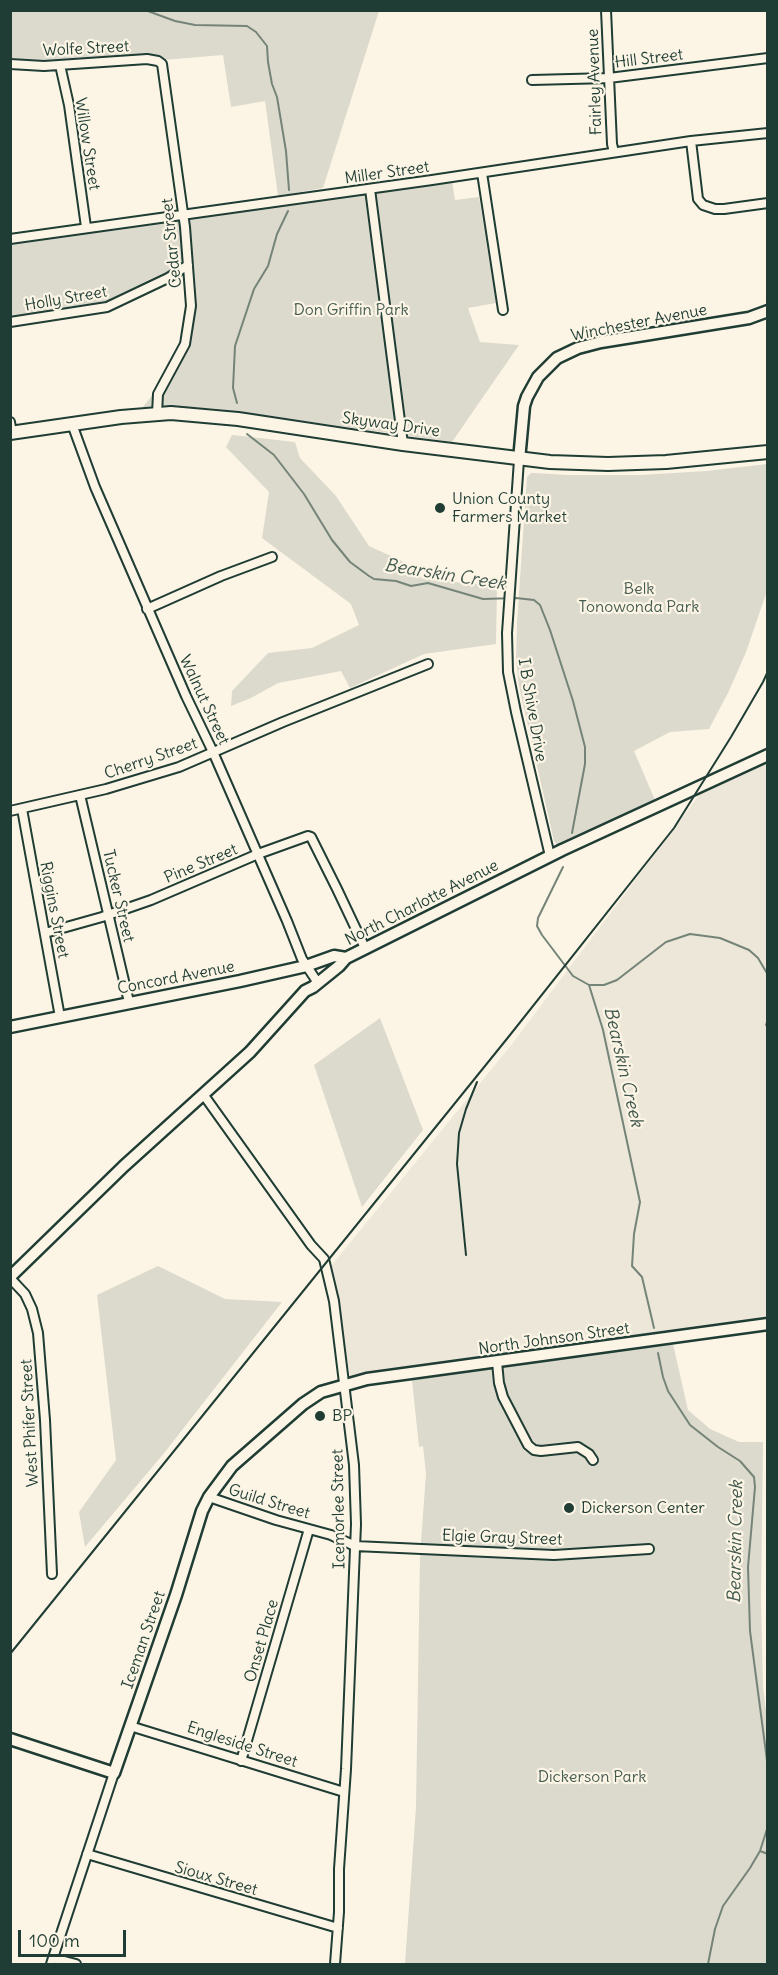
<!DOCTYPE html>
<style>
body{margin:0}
#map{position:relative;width:778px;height:1975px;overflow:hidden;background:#fcf5e5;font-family:Delius,sans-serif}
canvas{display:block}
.frame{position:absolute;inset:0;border:12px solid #1f3d34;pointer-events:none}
.scale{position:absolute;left:18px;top:1930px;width:108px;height:27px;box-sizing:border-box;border:3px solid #1f3d34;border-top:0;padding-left:8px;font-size:18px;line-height:21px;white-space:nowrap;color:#1f3d34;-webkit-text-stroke:4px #fcf5e5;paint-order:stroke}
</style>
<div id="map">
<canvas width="778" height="1975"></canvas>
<div class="frame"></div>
<div class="scale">100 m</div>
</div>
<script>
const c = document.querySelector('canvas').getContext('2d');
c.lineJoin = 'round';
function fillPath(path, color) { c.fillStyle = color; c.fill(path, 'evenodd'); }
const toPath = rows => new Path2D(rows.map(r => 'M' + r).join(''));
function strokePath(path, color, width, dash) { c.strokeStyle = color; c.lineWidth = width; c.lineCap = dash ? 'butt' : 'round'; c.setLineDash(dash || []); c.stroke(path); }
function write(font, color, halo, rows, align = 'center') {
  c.font = font + ' Delius,sans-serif'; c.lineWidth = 4.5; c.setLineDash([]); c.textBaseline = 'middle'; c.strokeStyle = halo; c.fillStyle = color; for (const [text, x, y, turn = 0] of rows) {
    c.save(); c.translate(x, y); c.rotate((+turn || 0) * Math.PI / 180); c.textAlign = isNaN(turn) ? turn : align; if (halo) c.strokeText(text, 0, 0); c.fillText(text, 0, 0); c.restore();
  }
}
fillPath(toPath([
 [767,759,767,1318,350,1376,331,1266,512,1044,703,790]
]), '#ece7d8');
fillPath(toPath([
 [21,10,379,11,323,188,278,196,265,101,231,107,223,55,44,70,11,67,11,11],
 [452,180,455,200,479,197,496,303,468,308,480,342,519,345,452,442,219,409,171,406,143,407,185,353,188,343,189,263,117,302,11,319,11,241],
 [232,435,295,442,300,458,336,496,369,546,402,561,423,579,497,586,496,644,424,654,350,688,341,671,278,683,251,698,231,706,232,691,268,653,312,648,359,625,351,604,262,538,269,492,226,447],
 [767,464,767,591,746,652,729,691,709,729,670,732,634,751,655,800,558,846,554,841,519,686,516,661,517,622,527,477,531,473,535,473,567,475,641,475,706,471],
 [380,1018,423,1130,362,1207,314,1065],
 [158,1266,225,1299,282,1302,165,1452,85,1547,79,1512,116,1460,97,1295],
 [673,1344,688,1410,710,1429,739,1442,763,1442,761,1600,763,1688,768,1725,767,1964,405,1964,416,1807,420,1555,426,1474,423,1446,419,1447,412,1380,482,1368]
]), '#dcdacc');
strokePath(toPath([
 [145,10,175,21,195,25,247,26,256,32,267,46,268,62,272,84,277,97,286,151,289,190],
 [237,403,233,388,235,346,254,289,268,266,277,234,288,211],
 [247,434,274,455,304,494,332,540,350,562,369,576,374,579,396,581,411,586,428,583,483,599,516,598,534,600,540,605,550,630,573,701,585,747,585,764,572,833],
 [563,867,538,918,537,926,542,935,573,976,589,985,604,985,617,980,666,942,690,934,720,938,749,950,758,958,768,975],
 [589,985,603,1030,640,1202,634,1234,632,1266,642,1277,654,1328],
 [766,1025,768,1019],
 [658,1353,663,1377,668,1391,690,1425,718,1447,740,1461,754,1477,755,1487,748,1567,750,1631,768,1768],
 [760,1851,768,1854],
 [708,1964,715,1929,723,1906,750,1868,760,1851,768,1826]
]), '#758479', 2);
const street = toPath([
 [606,10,612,144,614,152],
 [10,64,44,66,147,59,158,61,162,64,185,227,191,306,185,344,158,394,157,414],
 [60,65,69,105,86,227],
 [532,80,609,78,768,58],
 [691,141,698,199,703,205,715,209,724,209,768,203],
 [482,173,503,310],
 [370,189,403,444],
 [10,239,432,180,691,141,768,133],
 [10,322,107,307,168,278,188,265],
 [10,422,12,433],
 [72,424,95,487,186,696,213,752,287,921,302,959,318,983],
 [519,460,507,633,508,672,516,712,550,856],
 [147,609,221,576,272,557],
 [80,795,129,1002],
 [22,809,60,1017],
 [10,811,106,789,179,767,283,722,428,664],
 [45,933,102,917,151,900,258,854,308,836,311,837,337,889,365,948],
 [203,1094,311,1245,324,1259,334,1301,354,1465,356,1524,346,1769,339,1869,339,1912,335,1964],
 [10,1278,25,1294,32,1309,38,1333,45,1420,52,1574],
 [497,1362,499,1383,503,1397,528,1445,534,1450,541,1451,578,1447,589,1454,593,1460],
 [209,1497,276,1520,331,1535,355,1546,554,1555,649,1549],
 [130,1726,344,1792],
 [241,1761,309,1529],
 [87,1854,338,1928],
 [53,1958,76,1964],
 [51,1964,114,1773]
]);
const secondary = toPath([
 [519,460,524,406,527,397,538,377,557,358,578,348,601,342,749,318,768,311],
 [10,1027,240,981,306,966,334,956,346,958],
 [10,1277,124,1166,250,1052,305,991,313,987,339,966,346,958,562,850,768,755],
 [10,1739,114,1773,176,1595,202,1511,209,1497,232,1466,303,1404,321,1392,367,1379,768,1324]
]);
const primary = toPath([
 [10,433,121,417,171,413,238,419,403,444,550,462,608,464,666,462,768,452]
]);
strokePath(street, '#1f3d34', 12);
strokePath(secondary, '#1f3d34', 15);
strokePath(primary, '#1f3d34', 16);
strokePath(street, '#fcf5e5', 8);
strokePath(secondary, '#fcf5e5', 10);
strokePath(primary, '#fcf5e5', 12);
strokePath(toPath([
 [466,1255,457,1164,459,1133,466,1109,477,1082],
 [10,1654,510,1035,674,828,731,737,763,682,768,671]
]), '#1f3d34', 2);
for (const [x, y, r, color] of [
 [440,508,6,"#1f3d34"],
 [320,1416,6,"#1f3d34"],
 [569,1508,6,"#1f3d34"]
]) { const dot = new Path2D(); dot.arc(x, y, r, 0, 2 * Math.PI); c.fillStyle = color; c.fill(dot); strokePath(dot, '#fcf5e5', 2); }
write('16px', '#1f3d34', '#fcf5e5', [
 ["Wolfe Street",86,49,-3],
 ["Hill Street",649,59,-7],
 ["Fairley Avenue",595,82,-92],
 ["Willow Street",87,144,81],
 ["Miller Street",387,173,-8],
 ["Cedar Street",172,243,-96],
 ["Holly Street",66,299,-10],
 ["Winchester Avenue",639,323,-11],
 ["Skyway Drive",391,425,8],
 ["Walnut Street",204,700,65],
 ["I B Shive Drive",532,710,80],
 ["Cherry Street",151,759,-19],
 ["Pine Street",201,864,-23],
 ["Tucker Street",118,896,77],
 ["North Charlotte Avenue",422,903,-27],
 ["Riggins Street",54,910,79],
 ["Concord Avenue",176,978,-11],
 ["North Johnson Street",554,1339,-8],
 ["West Phifer Street",30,1423,-93],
 ["Guild Street",269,1502,17],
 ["Icemorlee Street",339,1509,-91],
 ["Elgie Gray Street",502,1538,2],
 ["Iceman Street",144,1640,-71],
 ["Onset Place",262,1641,-74],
 ["Engleside Street",242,1745,18],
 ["Sioux Street",216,1879,16]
]);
write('16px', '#455c52', '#fcf5e5', [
 ["Don Griffin Park",351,310],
 ["Belk",639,589],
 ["Tonowonda Park",639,607],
 ["Dickerson Park",592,1777]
]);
write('16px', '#1f3d34', '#fcf5e5', [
 ["Union County",452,499],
 ["Farmers Market",452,517],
 ["BP",332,1416],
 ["Dickerson Center",581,1508]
], 'left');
write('italic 18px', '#435a51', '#fcf5e5', [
 ["Bearskin Creek",445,575,9],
 ["Bearskin Creek",623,1067,77],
 ["Bearskin Creek",736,1542,-89]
]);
</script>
